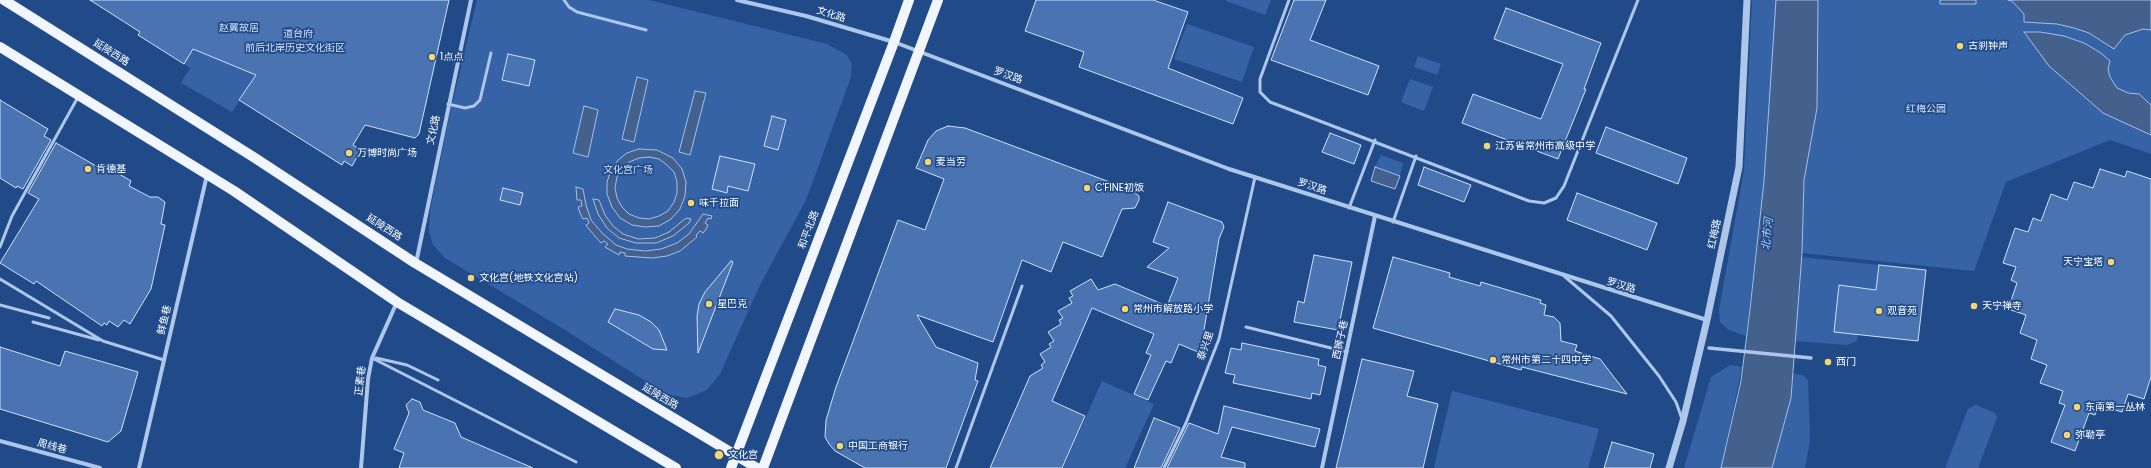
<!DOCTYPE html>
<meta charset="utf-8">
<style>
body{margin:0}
canvas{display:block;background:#214a88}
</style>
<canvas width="2151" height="468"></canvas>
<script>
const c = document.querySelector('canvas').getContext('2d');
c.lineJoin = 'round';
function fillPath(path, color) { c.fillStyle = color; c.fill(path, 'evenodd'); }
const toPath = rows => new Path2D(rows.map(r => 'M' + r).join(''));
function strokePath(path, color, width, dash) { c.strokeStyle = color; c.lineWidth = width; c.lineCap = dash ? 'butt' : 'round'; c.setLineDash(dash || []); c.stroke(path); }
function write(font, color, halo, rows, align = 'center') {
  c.font = font + ' Poppins,"Noto Sans SC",sans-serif'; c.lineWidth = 3.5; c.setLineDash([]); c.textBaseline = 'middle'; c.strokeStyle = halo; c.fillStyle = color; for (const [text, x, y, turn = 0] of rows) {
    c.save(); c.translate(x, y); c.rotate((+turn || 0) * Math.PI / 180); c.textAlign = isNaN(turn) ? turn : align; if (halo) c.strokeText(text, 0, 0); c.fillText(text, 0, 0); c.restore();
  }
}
fillPath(toPath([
 [363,0,283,100,252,80,232,112,181,83,190,68,184,64,196,43],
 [477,0,649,0,827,44,847,55,852,64,851,77,806,200,760,285,720,374,707,390,687,398,666,394,565,330,445,258,433,245,429,231,430,211,450,113],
 [1227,0,1271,0,1265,15,1226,1],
 [1752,0,1776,0,1776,9,1764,181,1746,336,1729,330,1720,322,1719,310,1744,170],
 [1818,0,2151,0,2151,154,2110,140,2006,182,1974,271,1802,253,1804,180,1817,108],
 [1187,24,1254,47,1242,82,1174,59],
 [1418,56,1441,64,1437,75,1414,67],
 [1410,79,1433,87,1424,111,1401,102],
 [1381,155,1403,163,1400,176,1375,167],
 [1801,257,1879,265,1876,290,1839,286,1834,331,1858,334,1857,341,1847,345,1795,341],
 [1730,365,1742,367,1721,468,1684,468,1711,377],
 [1793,374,1803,375,1808,380,1810,441,1805,468,1772,468,1791,398],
 [1102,381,1154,404,1125,468,1063,468],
 [1452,391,1599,429,1588,468,1434,468],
 [1976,405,1995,413,1997,418,1978,468,1945,468,1968,409]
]), '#3563a6');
const water = toPath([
 [1776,0,1818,0,1817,108,1804,180,1802,253,1791,398,1772,468,1721,468,1741,381,1750,309,1764,181,1776,0],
 [1940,0,1976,0,1976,4,1940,4,1940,0],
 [2008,0,2151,0,2151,30,2143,29,2125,35,2114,49,2089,33,2074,28,2057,24,2024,22,2024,14,2012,1,2008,0],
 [2024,32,2040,32,2064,36,2084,43,2101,53,2110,61,2108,69,2110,77,2117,88,2128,93,2139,94,2151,105,2151,135,2103,113,2049,66,2024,32],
 [637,77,648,80,634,142,622,139,637,77],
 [695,91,706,93,690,155,679,152,695,91],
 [584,106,598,110,588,157,573,153,584,106],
 [639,149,657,150,673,158,682,169,686,182,685,196,680,209,671,219,659,226,645,227,632,225,620,218,612,207,607,194,607,182,611,170,618,160,627,153,639,149],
 [649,157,659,159,667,165,674,172,677,182,677,193,674,202,668,211,659,216,649,219,639,218,629,214,622,207,617,198,615,188,617,177,622,169,629,162,639,158,649,157],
 [1375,167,1400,176,1395,189,1371,181,1375,167],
 [576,187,583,189,586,205,591,220,602,233,616,245,627,249,645,251,661,249,677,243,689,234,703,214,712,216,711,219,708,218,705,223,708,225,706,229,703,233,700,231,696,235,697,237,680,251,667,256,652,258,625,256,625,253,620,252,619,255,605,247,608,244,604,241,601,243,588,228,586,225,589,223,587,218,583,219,580,213,578,207,582,206,581,200,577,200,576,187],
 [593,199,599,200,605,215,613,226,623,234,638,239,655,238,669,232,686,218,691,219,689,223,673,236,656,243,636,243,619,238,607,228,598,214,593,199]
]);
fillPath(water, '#44618e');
strokePath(water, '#a0c0eb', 1);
const building = toPath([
 [90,0,449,0,419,134,415,138,365,125,353,145,361,150,352,166,344,161,342,165,239,100,256,75,193,49,184,64,138,35,140,32,90,0],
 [1036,0,1153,0,1188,12,1168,68,1243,98,1233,124,1079,67,1084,52,1025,31,1036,0],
 [1294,0,1326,0,1310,40,1379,66,1368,95,1271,60,1294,0],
 [1506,8,1601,43,1584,89,1586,89,1558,159,1462,123,1473,94,1541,119,1563,64,1494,39,1506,8],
 [508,54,535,60,529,86,502,80,508,54],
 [0,100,48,129,44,136,51,140,23,189,17,186,16,188,0,178,0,100],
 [772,116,786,120,778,150,764,146,772,116],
 [948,126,965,128,1131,190,1139,196,1139,200,1135,208,1122,209,1102,257,1063,242,1051,272,1022,260,993,342,917,315,936,347,978,363,975,380,978,381,946,468,865,468,835,451,829,444,825,437,826,420,836,387,898,220,925,230,944,179,916,168,928,140,936,131,948,126],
 [1606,127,1687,158,1678,184,1596,153,1606,127],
 [1330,133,1361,145,1354,164,1322,152,1330,133],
 [56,143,98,167,101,163,131,181,129,186,150,197,158,197,165,202,161,224,165,225,151,289,130,324,124,320,118,327,109,321,107,325,104,323,102,326,36,281,34,284,0,263,39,199,28,193,56,143],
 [720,156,755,164,748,191,728,186,727,193,712,189,720,156],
 [1424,167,1471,185,1464,202,1418,185,1424,167],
 [2100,169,2125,177,2127,171,2151,179,2151,377,2144,399,2128,394,2122,412,2099,405,2095,415,2089,413,2075,451,2051,442,2065,405,2059,403,2063,391,2040,383,2047,365,2031,359,2037,340,2020,333,2026,315,2008,309,2017,283,2011,280,2016,267,2003,263,2015,228,2028,232,2033,218,2041,221,2051,194,2067,200,2074,182,2093,188,2100,169],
 [503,188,523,193,520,205,500,200,503,188],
 [1577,193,1657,223,1647,250,1567,220,1577,193],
 [1168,202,1222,222,1224,227,1219,239,1204,330,1206,331,1198,352,1179,344,1171,363,1166,361,1148,400,1134,394,1151,355,1146,353,1154,334,1092,308,1052,401,1085,416,1062,468,990,468,1030,376,1043,368,1041,365,1045,362,1040,354,1051,347,1049,344,1054,341,1048,332,1061,324,1059,320,1063,318,1058,311,1072,303,1069,298,1073,296,1070,291,1091,279,1098,290,1115,284,1167,306,1178,278,1147,267,1169,248,1153,242,1168,202],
 [1314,255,1352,262,1338,330,1294,322,1298,301,1304,303,1314,255],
 [1393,257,1450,273,1449,277,1480,286,1481,282,1541,300,1540,303,1546,305,1544,315,1554,317,1560,323,1561,341,1577,345,1575,351,1600,359,1627,394,1522,367,1521,370,1373,328,1393,257],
 [731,261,733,262,698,353,697,316,699,304,705,292,731,261],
 [1879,265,1926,270,1918,341,1834,332,1839,285,1876,290,1879,265],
 [615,309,639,315,651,322,659,330,667,350,653,349,608,322,615,309],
 [1242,343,1319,359,1318,365,1326,367,1320,395,1312,393,1311,399,1233,383,1235,375,1225,373,1231,348,1241,350,1242,343],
 [0,347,60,366,65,351,138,372,121,431,108,442,0,409,0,347],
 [1362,359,1414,371,1407,396,1438,404,1423,468,1336,468,1362,359],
 [412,399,420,402,423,410,455,423,461,437,533,468,399,468,404,453,394,449,409,413,406,405,412,399],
 [1224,406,1320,429,1315,447,1232,427,1221,457,1245,463,1245,468,1167,468,1189,423,1218,434,1224,406],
 [1154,418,1180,428,1161,468,1134,468,1154,418],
 [1612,442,1654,454,1650,468,1604,468,1612,442]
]);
fillPath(building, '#4a73b1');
strokePath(building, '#d1e1f8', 1);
strokePath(toPath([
 [564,0,569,7,577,12,646,30],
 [1289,0,1260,79,1260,92,1270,102,1529,201,1544,203,1556,198,1564,186,1638,0],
 [448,104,465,108,474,106,480,100,491,53],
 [1349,208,1375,140],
 [1393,222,1416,156],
 [0,247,12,216,78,97],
 [1564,276,1611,316,1659,376,1676,402,1682,419],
 [0,279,103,341,164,360],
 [0,305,49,318],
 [33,322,99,340],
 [1246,327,1347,352],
 [372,358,576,462],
 [376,358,407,365,438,380],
 [956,468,1022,286],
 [1164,468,1186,423,1219,339,1255,177]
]), '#adc6ea', 3);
strokePath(toPath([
 [1709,348,1811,358]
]), '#adc6ea', 3.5);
strokePath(toPath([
 [737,0,806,16,894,42,1229,169,1707,320],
 [416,263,471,0],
 [0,441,100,468],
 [139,468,207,175],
 [361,468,368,379,372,358,397,302],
 [1322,468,1375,216]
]), '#adc6ea', 4);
strokePath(toPath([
 [1669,468,1683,421,1707,320,1739,167,1747,0]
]), '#adc6ea', 7);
strokePath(toPath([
 [4,0,255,158,415,263,757,468],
 [0,47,234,191,397,302,676,468],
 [731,468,894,42,909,0],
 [763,468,938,0]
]), '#f1f5fe', 10);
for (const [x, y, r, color] of [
 [1960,46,4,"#f7d56e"],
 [432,57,4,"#f7d56e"],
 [1487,146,4,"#f7d56e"],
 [349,153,4,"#f7d56e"],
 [928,162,4,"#f7d56e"],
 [88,169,4,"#f7d56e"],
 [1087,188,4,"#f7d56e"],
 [691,203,4,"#f7d56e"],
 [2111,262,4,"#f7d56e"],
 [471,278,4,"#f7d56e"],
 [709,304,4,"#f7d56e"],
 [1974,306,4,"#f7d56e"],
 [1125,309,4,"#f7d56e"],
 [1879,311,4,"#f7d56e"],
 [1493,360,4,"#f7d56e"],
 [1828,362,4,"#f7d56e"],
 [2077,407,4,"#f7d56e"],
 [2067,435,4,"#f7d56e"],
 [840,446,4,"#f7d56e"],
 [719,455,5,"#f7d56e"]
]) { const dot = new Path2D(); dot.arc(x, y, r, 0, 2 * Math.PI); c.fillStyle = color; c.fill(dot); strokePath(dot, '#214a88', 1.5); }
write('10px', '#fff', '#214a88', [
 ["文化路",831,15,17],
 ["延陵西路",111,53,32],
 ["罗汉路",1008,76,20],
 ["文化路",434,130,-78],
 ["罗汉路",1312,187,18],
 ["延陵西路",384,228,33],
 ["和平北路",809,230,-69],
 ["红梅路",1715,234,-78],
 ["罗汉路",1621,286,17],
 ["鲜鱼巷",165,320,-77],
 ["西狮子巷",1341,340,-78],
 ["泰兴里",1206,346,-71],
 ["正素巷",361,381,-83],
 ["延陵西路",660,397,31],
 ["周线巷",52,447,15]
]);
write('10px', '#d1e1f8', '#214a88', [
 ["赵翼故居",239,28],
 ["道台府",298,34],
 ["前后北岸历史文化街区",295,48],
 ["红梅公园",1926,109],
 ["文化宫广场",628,170]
]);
write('10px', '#fff', '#214a88', [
 ["古刹钟声",1968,46],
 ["1点点",440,57],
 ["江苏省常州市高级中学",1495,146],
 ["万博时尚广场",357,153],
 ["麦当劳",936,162],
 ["肯德基",96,169],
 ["C'FINE初饭",1095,188],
 ["味千拉面",699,203],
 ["天宁宝塔",2103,262,"right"],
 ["文化宫(地铁文化宫站)",479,278],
 ["星巴克",717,304],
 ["天宁禅寺",1982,306],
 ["常州市解放路小学",1133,309],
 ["观音苑",1887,311],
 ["常州市第二十四中学",1501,360],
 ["西门",1836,362],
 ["东南第一丛林",2085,407],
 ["弥勒亭",2075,435],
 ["中国工商银行",848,446],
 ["文化宫",728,455]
], 'left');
write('italic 11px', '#b8d0f1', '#214a88', [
 ["北市河",1768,234,-85]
]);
</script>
